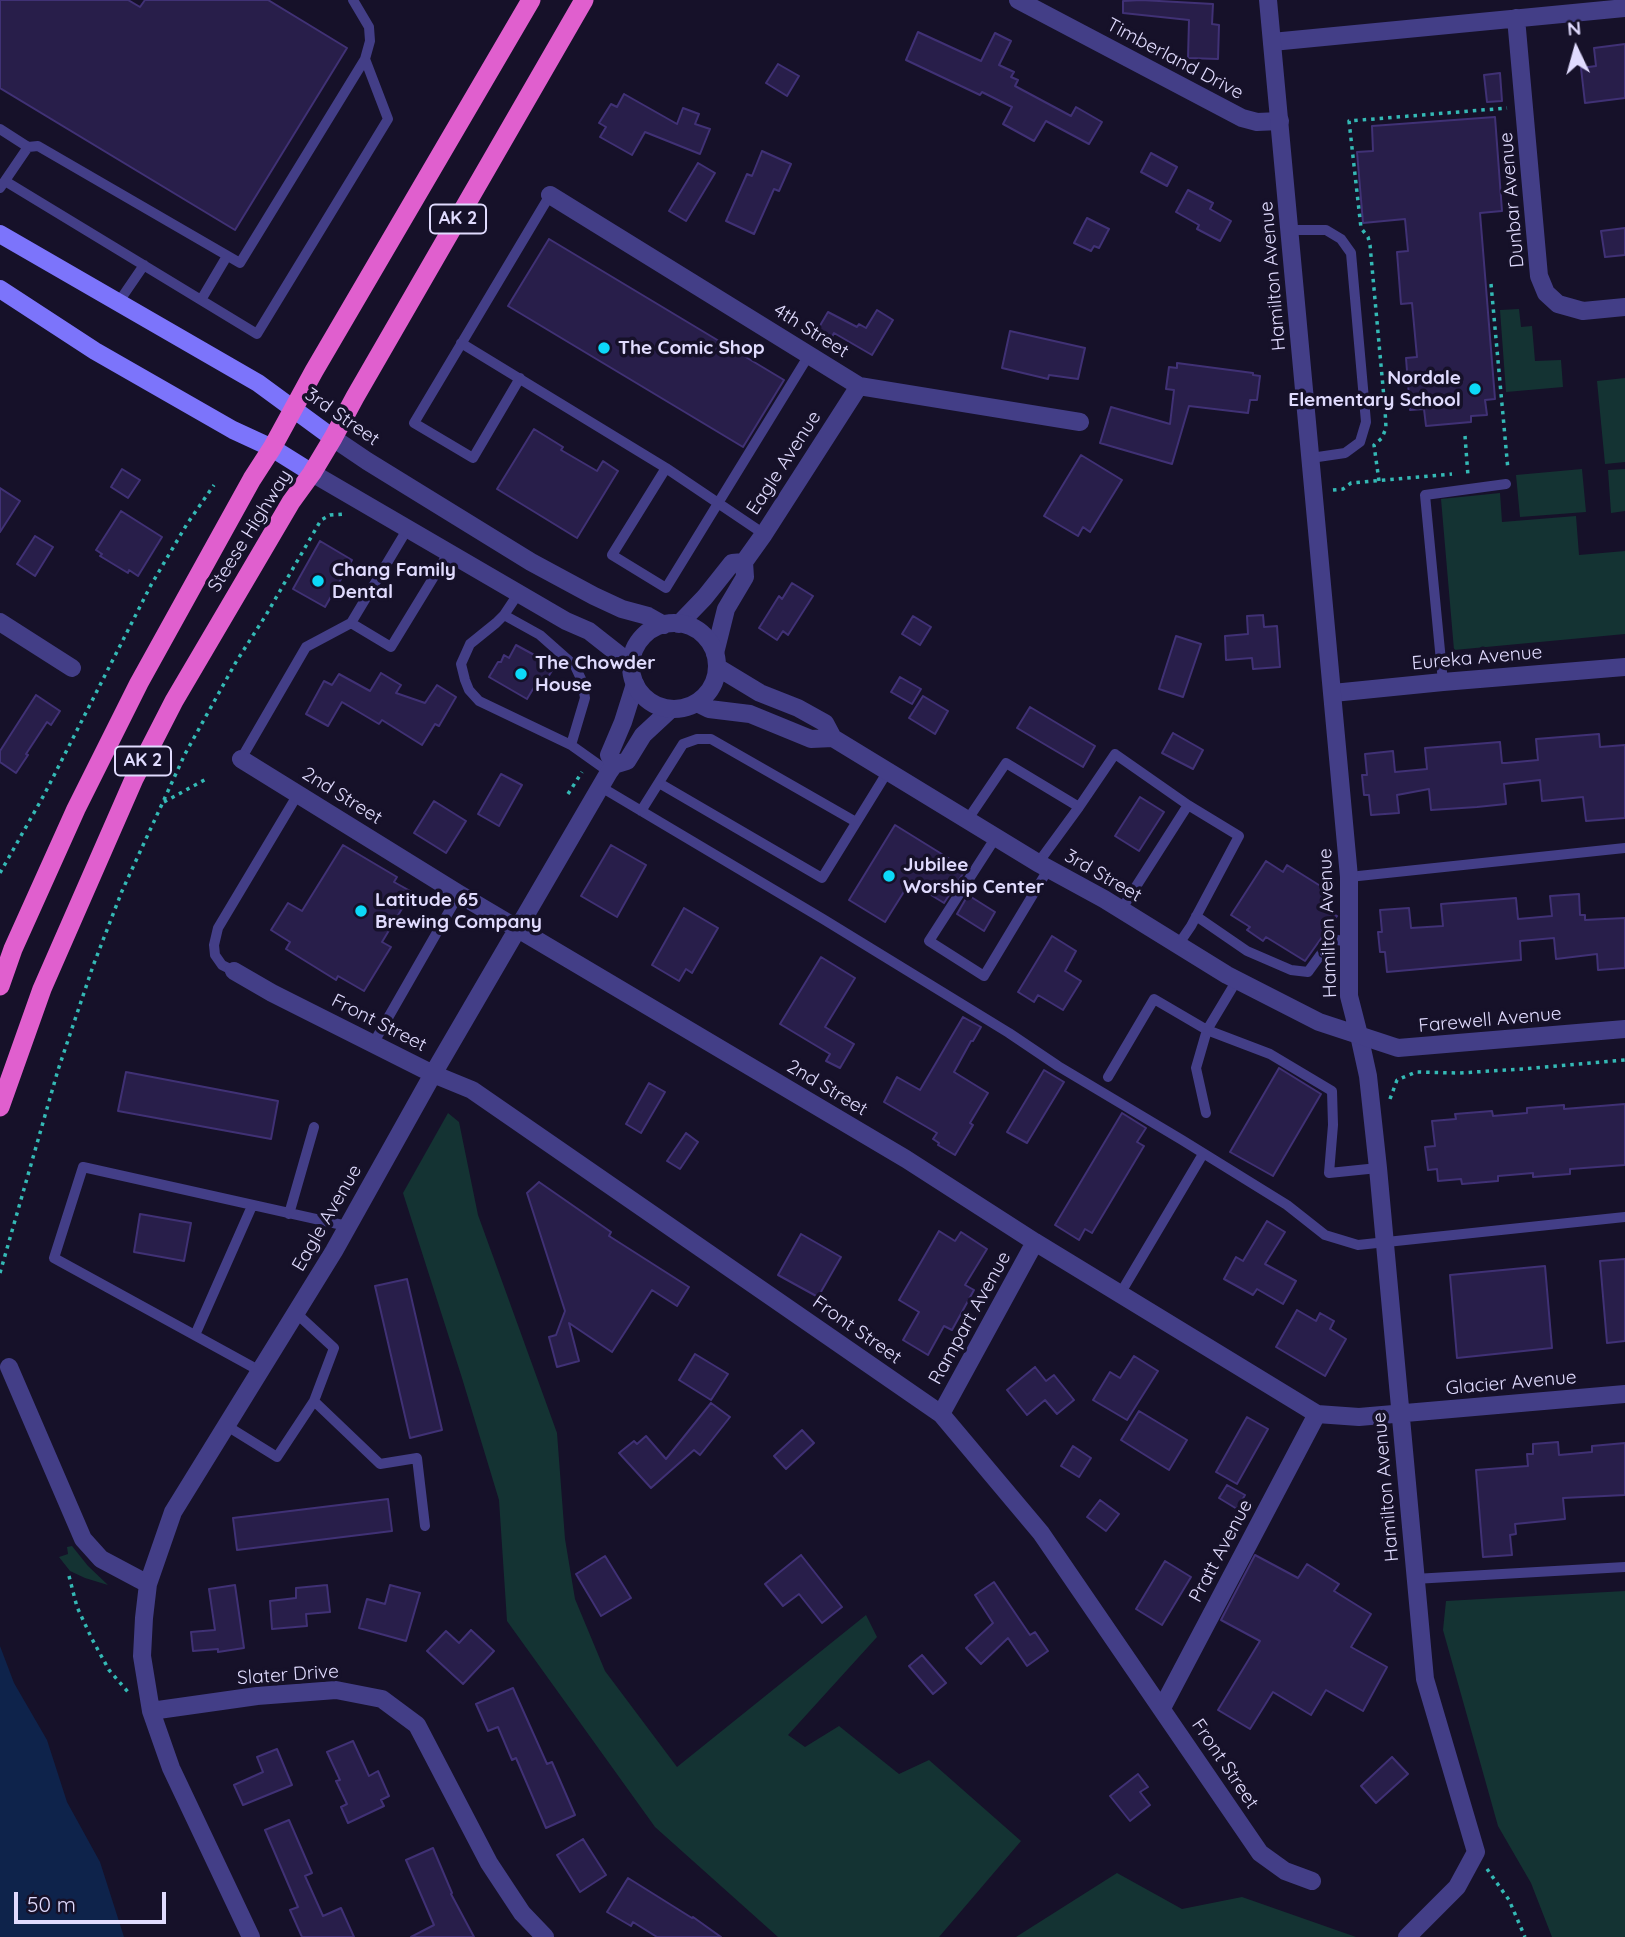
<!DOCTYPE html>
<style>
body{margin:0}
#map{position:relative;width:1625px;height:1937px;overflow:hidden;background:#161129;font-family:Quicksand,sans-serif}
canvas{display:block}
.north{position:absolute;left:1541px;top:14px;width:70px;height:70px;-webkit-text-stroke:5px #161129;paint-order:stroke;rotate:355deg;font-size:19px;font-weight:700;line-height:28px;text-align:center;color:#e0dbfe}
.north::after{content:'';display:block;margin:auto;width:24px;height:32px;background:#e0dbfe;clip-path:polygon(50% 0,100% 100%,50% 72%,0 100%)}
.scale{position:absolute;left:14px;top:1892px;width:152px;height:32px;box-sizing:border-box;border:4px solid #e0dbfe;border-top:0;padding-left:9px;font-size:21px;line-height:24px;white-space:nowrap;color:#e0dbfe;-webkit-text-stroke:5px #161129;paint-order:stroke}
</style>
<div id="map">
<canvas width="1625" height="1937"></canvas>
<div class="north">N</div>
<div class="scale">50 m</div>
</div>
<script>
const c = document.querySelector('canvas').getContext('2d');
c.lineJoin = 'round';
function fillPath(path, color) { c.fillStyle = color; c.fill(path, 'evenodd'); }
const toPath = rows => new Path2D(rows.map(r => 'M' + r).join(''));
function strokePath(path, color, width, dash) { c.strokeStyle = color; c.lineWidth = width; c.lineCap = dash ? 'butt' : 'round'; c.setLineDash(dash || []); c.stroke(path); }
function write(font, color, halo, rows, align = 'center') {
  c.font = font + ' Quicksand,sans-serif'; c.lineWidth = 7; c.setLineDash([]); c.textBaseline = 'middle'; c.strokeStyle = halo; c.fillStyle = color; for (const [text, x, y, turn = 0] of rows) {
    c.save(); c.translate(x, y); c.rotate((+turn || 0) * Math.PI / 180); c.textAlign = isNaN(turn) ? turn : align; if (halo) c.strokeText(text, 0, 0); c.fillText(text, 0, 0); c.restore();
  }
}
fillPath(toPath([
 [1519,309,1521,327,1532,326,1535,361,1561,360,1563,387,1506,392,1500,310],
 [1625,378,1625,462,1605,464,1597,381],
 [1582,469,1586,512,1520,517,1516,475],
 [1625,469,1625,511,1611,513,1608,470],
 [1500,493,1502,522,1576,516,1579,555,1625,551,1625,634,1454,650,1441,499],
 [448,1113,459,1122,478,1215,557,1433,565,1539,575,1599,605,1671,677,1767,866,1615,877,1637,788,1735,805,1747,839,1726,899,1774,929,1760,1021,1841,939,1937,778,1937,655,1827,507,1621,499,1500,462,1378,403,1193],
 [72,1546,88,1566,108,1585,85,1578,70,1571,59,1557,68,1554,67,1547],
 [1625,1591,1625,1937,1552,1937,1531,1883,1498,1826,1443,1630,1446,1601],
 [1117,1873,1182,1909,1242,1897,1356,1937,1016,1937]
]), '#143333');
fillPath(toPath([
 [0,1646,14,1683,47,1740,67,1802,100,1862,124,1937,0,1937]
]), '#0e234b');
const building = toPath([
 [0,0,128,0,140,7,145,0,268,0,347,48,235,230,0,88,0,0],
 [1141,0,1213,4,1212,24,1219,25,1218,59,1188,58,1189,20,1123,13,1123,1,1141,0],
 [918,32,981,61,995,33,1011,41,999,65,1014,72,1011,77,1018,80,1015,86,1071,116,1076,107,1102,122,1089,144,1046,121,1034,141,1003,124,1012,107,982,92,980,95,906,60,918,32],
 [1625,44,1625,98,1585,103,1581,68,1596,66,1594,48,1625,44],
 [778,64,799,76,787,96,766,83,778,64],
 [1500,73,1502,101,1487,102,1484,75,1500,73],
 [624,94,677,124,683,108,699,114,695,124,710,129,700,154,645,132,632,155,600,137,606,127,599,123,611,104,617,107,624,94],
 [1495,117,1502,211,1480,213,1495,399,1485,400,1487,415,1471,416,1471,422,1426,426,1424,409,1410,410,1406,358,1417,357,1412,303,1401,304,1397,252,1408,251,1405,219,1363,223,1357,152,1373,151,1372,126,1495,117],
 [762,151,791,164,779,191,774,189,754,234,726,221,747,174,752,176,762,151],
 [1151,153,1177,167,1167,186,1141,172,1151,153],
 [698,163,715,173,686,221,669,211,698,163],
 [1188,190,1213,203,1210,209,1231,221,1220,241,1197,229,1199,225,1176,212,1188,190],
 [1087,218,1109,229,1099,248,1094,246,1091,251,1074,243,1087,218],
 [1625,228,1625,255,1605,257,1601,231,1625,228],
 [549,239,784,380,743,447,508,306,549,239],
 [877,310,893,320,872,355,834,333,832,337,818,329,828,312,857,327,859,324,866,328,877,310],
 [1010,331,1085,348,1078,379,1049,375,1048,379,1002,368,1010,331],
 [1177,363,1253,373,1253,375,1260,376,1257,400,1250,400,1248,413,1189,406,1172,464,1100,443,1111,407,1170,424,1174,390,1166,389,1169,367,1177,368,1177,363],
 [534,429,563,447,561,450,597,471,603,461,618,471,577,538,497,489,534,429],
 [1081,455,1122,480,1090,532,1083,527,1078,536,1044,516,1081,455],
 [122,469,140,480,128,498,111,487,122,469],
 [0,488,20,501,0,532,0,488],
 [121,511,162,537,138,576,129,570,128,573,100,556,102,554,96,550,121,511],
 [35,536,53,547,35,576,17,564,35,536],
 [320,541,352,560,325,607,293,589,320,541],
 [792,583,813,596,788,635,783,631,777,640,759,628,779,596,782,599,792,583],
 [1263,615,1264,627,1277,626,1280,667,1253,669,1252,658,1226,660,1225,636,1248,634,1247,616,1263,615],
 [913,616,931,627,920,645,902,634,913,616],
 [1176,636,1201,644,1183,697,1159,689,1176,636],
 [516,645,549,663,548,666,553,669,542,687,536,684,527,699,489,677,498,662,501,662,504,655,509,658,516,645],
 [381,673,401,685,396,693,425,703,437,685,456,697,439,726,435,724,422,745,382,720,379,724,342,702,328,726,306,714,324,681,332,685,339,674,370,691,381,673],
 [900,677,921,689,912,704,891,692,900,677],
 [36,695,60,711,51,725,47,722,26,754,28,755,16,773,0,762,0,751,36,695],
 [923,696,948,711,935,734,909,718,923,696],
 [1030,707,1095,746,1083,767,1017,728,1030,707],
 [1173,733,1203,750,1193,769,1162,753,1173,733],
 [1599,734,1600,747,1625,745,1625,818,1586,821,1583,797,1542,801,1540,780,1504,784,1506,804,1477,807,1431,810,1429,789,1397,795,1399,813,1371,815,1369,795,1364,795,1362,775,1367,775,1365,754,1393,751,1395,772,1427,769,1425,748,1500,742,1502,763,1506,763,1538,760,1536,739,1599,734],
 [501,774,522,785,499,826,478,814,501,774],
 [1140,797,1164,812,1139,851,1115,836,1140,797],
 [434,801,466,821,446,853,414,833,434,801],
 [895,825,966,869,944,903,910,882,885,922,849,900,895,825],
 [343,845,397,877,394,882,412,892,382,942,391,947,364,991,338,976,336,980,286,949,290,942,271,930,288,903,302,911,343,845],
 [611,845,646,865,617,917,581,896,611,845],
 [1266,861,1283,872,1287,865,1330,892,1321,907,1337,916,1305,961,1266,937,1263,941,1247,930,1250,927,1231,915,1266,861],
 [1579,894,1580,915,1585,915,1585,920,1625,918,1625,968,1598,970,1597,954,1556,959,1554,938,1520,941,1521,960,1387,972,1385,952,1380,952,1378,932,1382,932,1380,910,1409,908,1411,928,1443,926,1441,904,1516,898,1518,919,1552,916,1550,896,1579,894],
 [968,895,995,912,984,931,957,914,968,895],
 [684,908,718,928,692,973,686,969,679,981,652,965,684,908],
 [1052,936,1076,951,1065,971,1081,981,1063,1010,1038,995,1034,1002,1018,992,1052,936],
 [821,957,855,978,825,1027,854,1044,840,1068,826,1061,830,1054,780,1024,821,957],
 [963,1017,981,1027,973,1041,971,1041,954,1072,988,1093,970,1123,973,1125,955,1155,938,1145,939,1143,933,1139,937,1133,884,1102,897,1077,920,1090,963,1017],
 [1279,1068,1321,1094,1273,1176,1230,1152,1279,1068],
 [1044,1070,1064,1082,1027,1143,1007,1132,1044,1070],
 [126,1072,278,1101,271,1139,118,1111,126,1072],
 [649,1083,665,1092,641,1133,626,1124,649,1083],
 [1625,1104,1625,1165,1570,1169,1570,1174,1533,1177,1533,1173,1498,1176,1498,1181,1462,1184,1461,1179,1438,1181,1437,1169,1428,1170,1425,1147,1435,1146,1432,1121,1456,1119,1455,1114,1492,1111,1493,1116,1527,1113,1527,1108,1564,1105,1564,1109,1625,1104],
 [1122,1113,1146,1128,1137,1142,1144,1146,1092,1233,1085,1229,1079,1240,1055,1225,1122,1113],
 [686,1133,698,1142,680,1169,667,1161,686,1133],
 [539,1182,611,1232,609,1236,689,1287,677,1306,652,1290,612,1352,569,1323,579,1361,557,1367,549,1337,556,1335,565,1311,527,1193,539,1182],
 [140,1214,191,1223,184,1261,134,1252,140,1214],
 [1267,1221,1285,1232,1265,1264,1296,1281,1283,1304,1257,1289,1253,1295,1224,1279,1236,1257,1243,1261,1267,1221],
 [939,1231,955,1241,961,1232,987,1249,965,1285,974,1290,952,1330,944,1326,928,1355,903,1340,919,1312,899,1300,939,1231],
 [801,1234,841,1257,818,1297,778,1275,801,1234],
 [1625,1259,1625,1341,1607,1343,1600,1261,1625,1259],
 [1545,1266,1552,1348,1457,1358,1450,1275,1545,1266],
 [407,1279,442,1430,410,1438,375,1286,407,1279],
 [1297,1310,1316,1321,1320,1313,1334,1321,1330,1329,1346,1339,1325,1376,1276,1347,1297,1310],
 [695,1354,728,1374,711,1400,679,1380,695,1354],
 [1134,1356,1158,1371,1127,1420,1093,1400,1110,1372,1120,1378,1134,1356],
 [1035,1367,1046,1381,1054,1375,1074,1400,1057,1414,1045,1400,1027,1415,1007,1390,1035,1367],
 [711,1403,730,1417,700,1455,694,1450,651,1488,619,1453,634,1441,637,1444,646,1436,666,1459,711,1403],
 [1139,1411,1187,1440,1169,1470,1121,1440,1139,1411],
 [1247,1417,1268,1429,1237,1484,1216,1472,1247,1417],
 [802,1430,814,1443,786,1469,774,1456,802,1430],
 [1558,1442,1559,1455,1592,1452,1592,1446,1625,1443,1625,1495,1563,1498,1565,1519,1515,1524,1516,1534,1510,1535,1512,1555,1483,1557,1476,1470,1528,1466,1527,1454,1533,1454,1533,1444,1558,1442],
 [1073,1446,1091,1458,1079,1477,1061,1466,1073,1446],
 [1227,1485,1245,1495,1237,1509,1219,1498,1227,1485],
 [388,1499,392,1531,237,1550,233,1518,388,1499],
 [1100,1500,1119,1514,1106,1531,1087,1517,1100,1500],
 [801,1555,842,1607,822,1623,799,1594,783,1606,765,1584,801,1555],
 [1255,1555,1298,1578,1307,1564,1339,1584,1334,1591,1371,1614,1351,1647,1387,1667,1363,1711,1326,1690,1311,1715,1273,1692,1250,1729,1218,1710,1260,1641,1221,1620,1255,1555],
 [605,1556,631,1598,601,1616,576,1574,605,1556],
 [1165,1561,1191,1577,1162,1625,1136,1609,1165,1561],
 [994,1582,1030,1635,1035,1632,1048,1651,1027,1666,1008,1638,981,1664,966,1648,993,1623,975,1595,994,1582],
 [235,1585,244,1648,218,1652,218,1649,193,1651,191,1632,215,1630,209,1589,235,1585],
 [327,1585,330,1612,306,1614,307,1626,272,1629,270,1601,296,1598,296,1588,327,1585],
 [390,1585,420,1593,406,1641,359,1628,367,1599,385,1604,390,1585],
 [471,1630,494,1651,463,1684,427,1651,446,1631,459,1643,471,1630],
 [922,1655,946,1683,933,1694,909,1666,922,1655],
 [513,1688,547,1764,552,1762,575,1815,546,1828,516,1758,512,1760,498,1727,488,1731,476,1704,513,1688],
 [353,1741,369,1776,378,1771,389,1796,381,1800,384,1806,348,1823,341,1807,347,1804,336,1781,340,1780,327,1752,353,1741],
 [277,1749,292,1785,243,1805,234,1785,263,1772,257,1757,277,1749],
 [1392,1757,1408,1774,1376,1803,1361,1786,1392,1757],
 [1138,1774,1148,1787,1140,1792,1150,1805,1130,1821,1110,1796,1138,1774],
 [289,1820,312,1873,305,1876,323,1916,341,1908,354,1937,302,1937,290,1910,298,1907,265,1830,289,1820],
 [583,1839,606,1875,580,1892,557,1855,583,1839],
 [433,1848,452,1893,451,1894,474,1937,411,1937,434,1925,406,1860,433,1848],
 [628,1878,692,1918,693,1917,721,1937,657,1937,633,1922,631,1926,607,1912,628,1878]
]);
fillPath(building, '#281e4a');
strokePath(building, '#403175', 2);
strokePath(toPath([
 [1491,284,1508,470],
 [1465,436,1468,476],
 [1379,481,1374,445,1382,438,1386,428,1385,409,1370,245,1368,237,1361,228,1349,121,1507,108],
 [1333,490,1343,489,1351,483,1452,474],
 [568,794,582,772],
 [164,802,208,778],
 [0,873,44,795,151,585,187,524,214,485],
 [1390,1099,1397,1080,1416,1072,1459,1073,1523,1069,1625,1060],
 [0,1273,58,1070,93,966,122,891,185,754,236,662,266,615,321,520,330,515,344,514],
 [69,1576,77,1607,92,1639,109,1670,128,1692],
 [1487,1869,1509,1900,1525,1937]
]), '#34b9b5', 3.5, [3.5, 5]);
strokePath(toPath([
 [0,129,28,147,38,146,240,263,365,59,370,41,369,27,353,0],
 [5,181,257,334,388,119,365,59],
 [0,188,28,147],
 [1290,230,1326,230,1341,239,1351,253,1366,422,1360,442,1345,453,1311,458],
 [201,300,227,256],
 [118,303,144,265],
 [461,343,666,468,612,555,666,588,809,355],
 [520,378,473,458,414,423,550,195],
 [666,468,764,534],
 [518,594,504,615,496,623,470,644,461,664,465,680,469,690,479,701,571,745,609,772],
 [504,615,540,635,575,666,582,681,585,698,571,745],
 [351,623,391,647,449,552],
 [1443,682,1425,495,1506,484],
 [241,759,306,647,351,623,408,528],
 [659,783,822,878,888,771],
 [601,787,823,919,1009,1033,1058,1066,1182,1140,1287,1205,1325,1235,1358,1245,1625,1217],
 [641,811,683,744,697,739,711,739,856,822],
 [968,819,1006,763,1079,807,1115,754,1188,805],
 [996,837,929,941,984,976,1049,868],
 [1038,863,1079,807],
 [1349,877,1625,848],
 [1121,910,1188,805,1239,836,1191,926,1178,945],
 [1196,916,1247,951,1291,970,1308,972,1332,939,1349,942],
 [234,971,222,965,215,955,214,945,218,928,298,794],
 [373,1044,459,894],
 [1108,1077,1154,999,1207,1030,1270,1054,1332,1091,1333,1125,1329,1173,1378,1168],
 [1206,1113,1196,1068,1207,1030,1237,980],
 [289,1214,314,1127],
 [1120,1294,1203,1154],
 [195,1335,252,1206],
 [260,1371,54,1258,83,1167,347,1226],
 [314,1401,380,1464,417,1458,425,1526],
 [227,1426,277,1457,314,1401,334,1348,296,1313],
 [1414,1579,1625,1567]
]), '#433e87', 10);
strokePath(toPath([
 [1018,0,1242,118,1257,122,1280,121],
 [1516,18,1539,276,1546,293,1558,304,1583,311,1625,307],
 [1272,42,1625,8],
 [550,195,859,386,1080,422],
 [0,622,72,668],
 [679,624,705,597,732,563,744,562],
 [715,653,726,609,745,577,744,562,764,534,859,386],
 [1333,693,1443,682,1625,667],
 [241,759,459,894,906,1159,1035,1242,1317,1414,1359,1417,1625,1394],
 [614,765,609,755,623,722,635,684],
 [234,971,272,993,433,1074,472,1090,941,1414,1041,1533,1260,1853,1285,1871,1312,1881],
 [1359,1035,1368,1076,1378,1168,1425,1679,1476,1852,1457,1887,1407,1937],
 [9,1367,83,1539,101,1559,148,1584],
 [941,1414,1035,1242],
 [1162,1708,1317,1414],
 [151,1711,257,1696,336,1690,382,1699,417,1725,489,1863,522,1913,545,1937],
 [251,1937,171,1768,151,1711,142,1656,144,1618,148,1584,173,1512,334,1251,433,1074,609,772,614,765,627,761,643,735,671,709]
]), '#433e87', 18);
strokePath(toPath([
 [1268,0,1349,877,1349,996,1359,1035],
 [333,438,367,461,531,562,594,596,622,609,648,616,664,625],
 [312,473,566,621,589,631,631,664],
 '631 666a43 43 0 1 1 86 0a43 43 0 1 1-86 0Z',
 [717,667,760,693,798,708,825,723,833,738,1038,863,1104,899,1227,975,1319,1022,1398,1048,1625,1029],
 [697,703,709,709,750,714,811,739,833,738]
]), '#433e87', 18);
strokePath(toPath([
 [0,234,258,383,333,438],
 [0,289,95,351,233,430,272,448,312,473]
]), '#7c74fb', 18);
strokePath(toPath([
 [0,986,13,949,76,809,139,683,252,479,272,448,314,371,531,0],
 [0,1107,42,989,134,779,174,701,291,502,312,473,333,438,355,397,584,0]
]), '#e05fce', 19);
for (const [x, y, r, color] of [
 [604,348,7,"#0cd9f8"],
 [1475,389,7,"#0cd9f8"],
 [318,581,7,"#0cd9f8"],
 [521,674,7,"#0cd9f8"],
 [889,876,7,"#0cd9f8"],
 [361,911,7,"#0cd9f8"]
]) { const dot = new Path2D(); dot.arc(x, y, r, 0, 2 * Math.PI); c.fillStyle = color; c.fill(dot); strokePath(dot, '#161129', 2.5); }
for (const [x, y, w] of [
 [458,219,56],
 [143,761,56]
]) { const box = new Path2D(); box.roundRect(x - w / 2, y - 14.5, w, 29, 5); c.fillStyle = '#161129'; c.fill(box); strokePath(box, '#e0dbfe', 2); }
write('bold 18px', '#e0dbfe', null, [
 ["AK 2",458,219],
 ["AK 2",143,761]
]);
write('19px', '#e0dbfe', '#161129', [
 ["Timberland Drive",1175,59,28],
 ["Dunbar Avenue",1512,200,-95],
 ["Hamilton Avenue",1273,276,-95],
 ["4th Street",811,331,32],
 ["3rd Street",342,417,35],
 ["Eagle Avenue",784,463,-57],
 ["Steese Highway",250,531,-58],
 ["Eureka Avenue",1477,658,-5],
 ["2nd Street",342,796,32],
 ["3rd Street",1103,876,30],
 ["Hamilton Avenue",1328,923,-92],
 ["Farewell Avenue",1490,1020,-5],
 ["Front Street",379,1023,27],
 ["2nd Street",827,1088,31],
 ["Eagle Avenue",327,1218,-60],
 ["Rampart Avenue",970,1318,-61],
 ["Front Street",857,1330,35],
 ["Glacier Avenue",1511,1383,-5],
 ["Hamilton Avenue",1386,1487,-95],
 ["Pratt Avenue",1221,1551,-62],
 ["Slater Drive",288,1675,-4],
 ["Front Street",1225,1764,56]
]);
write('bold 19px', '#e0dbfe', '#161129', [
 ["The Comic Shop",618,348],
 ["Nordale",1461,378,"right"],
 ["Elementary School",1461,400,"right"],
 ["Chang Family",332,570],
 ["Dental",332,592],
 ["The Chowder",535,663],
 ["House",535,685],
 ["Jubilee",903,865],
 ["Worship Center",903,887],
 ["Latitude 65",375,900],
 ["Brewing Company",375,922]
], 'left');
</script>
